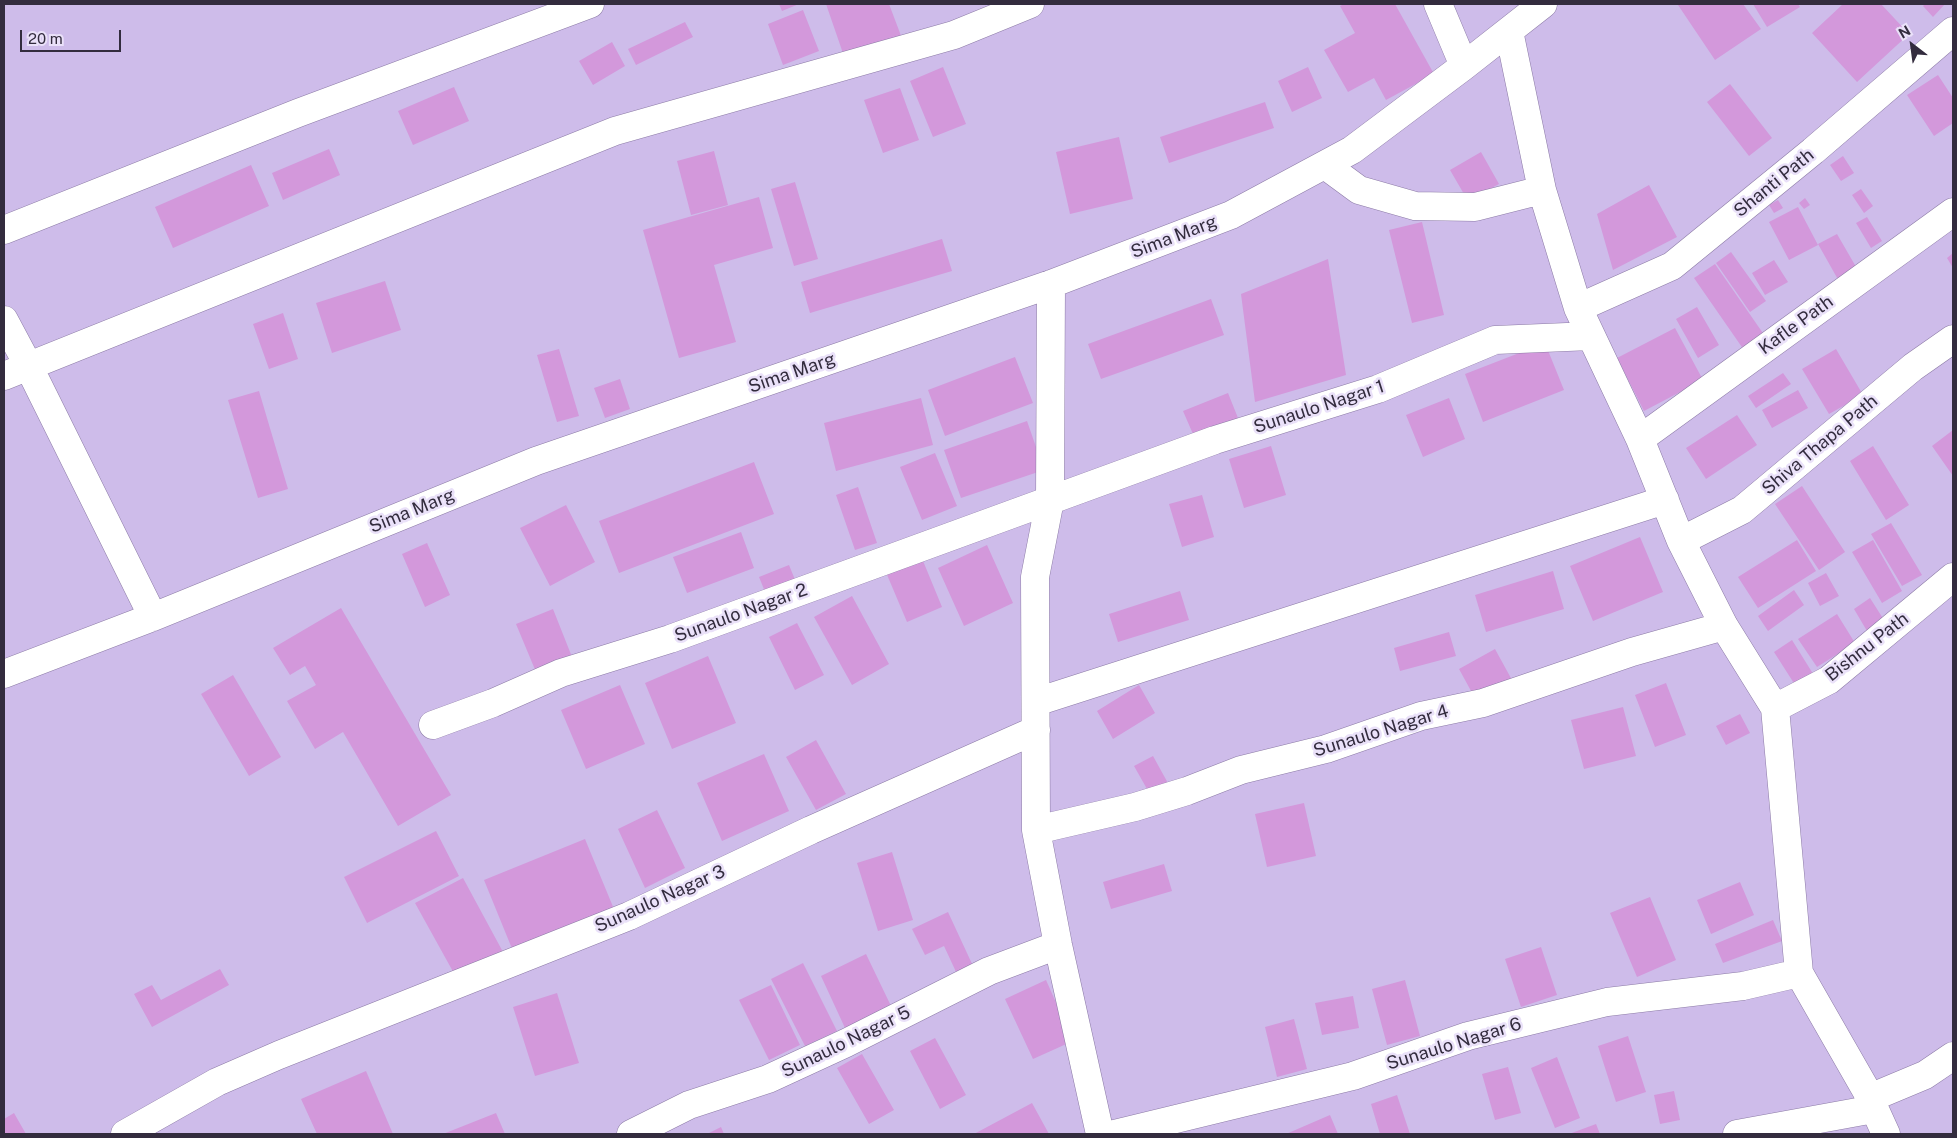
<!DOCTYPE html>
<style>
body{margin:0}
#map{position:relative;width:1957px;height:1138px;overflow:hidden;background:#cebcea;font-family:"Public Sans",sans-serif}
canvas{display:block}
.frame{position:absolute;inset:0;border:5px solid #332c3e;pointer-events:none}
.north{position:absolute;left:1887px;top:20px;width:50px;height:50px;-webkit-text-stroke:4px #eae1f9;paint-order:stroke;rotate:330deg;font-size:14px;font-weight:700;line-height:20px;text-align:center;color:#332c3e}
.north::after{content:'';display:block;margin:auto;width:18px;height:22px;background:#332c3e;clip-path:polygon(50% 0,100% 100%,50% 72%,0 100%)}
.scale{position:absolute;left:20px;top:30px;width:101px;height:22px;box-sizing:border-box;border:2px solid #332c3e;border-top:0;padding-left:6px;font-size:15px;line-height:18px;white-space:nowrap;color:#332c3e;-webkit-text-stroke:4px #eae1f9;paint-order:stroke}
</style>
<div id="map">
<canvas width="1957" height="1138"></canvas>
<div class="frame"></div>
<div class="north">N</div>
<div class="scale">20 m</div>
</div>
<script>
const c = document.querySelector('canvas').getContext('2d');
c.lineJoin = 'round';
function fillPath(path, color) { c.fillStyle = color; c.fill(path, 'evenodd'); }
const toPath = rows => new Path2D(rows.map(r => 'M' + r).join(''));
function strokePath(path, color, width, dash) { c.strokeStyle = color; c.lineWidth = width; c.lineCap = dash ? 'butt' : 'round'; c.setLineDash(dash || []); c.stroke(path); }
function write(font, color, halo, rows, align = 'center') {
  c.font = font + ' "Public Sans",sans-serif'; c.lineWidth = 5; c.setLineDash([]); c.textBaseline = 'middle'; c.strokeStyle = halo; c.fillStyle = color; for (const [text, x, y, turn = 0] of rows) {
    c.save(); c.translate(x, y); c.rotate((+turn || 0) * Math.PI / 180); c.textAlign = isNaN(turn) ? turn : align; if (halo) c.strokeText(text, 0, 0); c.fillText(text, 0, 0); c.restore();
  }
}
fillPath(toPath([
 [779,4,799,4,782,11],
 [826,4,889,4,903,41,846,62],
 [1344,4,1395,4,1434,74,1386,100,1374,78,1348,92,1324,50,1355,33,1340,6],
 [1680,4,1743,4,1761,29,1715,60,1678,5],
 [1753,4,1798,4,1800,7,1767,27],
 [1843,4,1881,4,1909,34,1857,82,1812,33],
 [1925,4,1945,4,1933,17,1923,6],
 [803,10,819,51,783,65,768,24],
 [685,22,693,37,636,65,628,49],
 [612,42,625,66,593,85,579,61],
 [943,67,966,124,933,137,910,81],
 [1308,67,1322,98,1292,112,1278,81],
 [1938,75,1953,98,1953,123,1934,136,1907,95],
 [1730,84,1772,138,1749,156,1707,102],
 [454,87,469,121,413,145,398,111],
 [900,88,919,140,883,153,864,100],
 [1265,102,1274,128,1169,163,1160,137],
 [1119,137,1133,199,1070,214,1056,152],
 [329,149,340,175,283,200,272,173],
 [714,151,728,205,691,215,677,161],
 [1481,152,1499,184,1468,201,1450,170],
 [1843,156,1854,173,1841,181,1830,165],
 [251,165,269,206,173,248,155,207],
 [795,182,818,259,794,266,771,189],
 [1649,185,1677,237,1613,270,1597,214],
 [1861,189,1873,206,1864,213,1852,195],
 [759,197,773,248,714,265,736,342,679,358,643,230],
 [1805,198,1810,205,1804,209,1799,203],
 [1778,200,1783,208,1774,213,1769,205],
 [1798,207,1818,245,1789,260,1769,222],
 [1867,217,1882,241,1871,248,1856,223],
 [1422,222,1444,315,1412,323,1389,230],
 [1837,234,1859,272,1840,283,1818,244],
 [942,239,952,271,810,313,801,282],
 [1731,252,1766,301,1750,312,1716,263],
 [1953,253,1953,268,1947,258],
 [1328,259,1346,375,1255,402,1241,294],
 [1774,260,1788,282,1765,295,1752,273],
 [1715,264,1767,339,1746,353,1694,278],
 [385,281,401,330,332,353,316,303],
 [1211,299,1224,335,1101,379,1088,344],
 [1697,307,1719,345,1698,358,1676,319],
 [283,313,298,359,269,369,253,324],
 [1675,328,1703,380,1644,411,1617,358],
 [1545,343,1564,390,1483,422,1465,374],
 [559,349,579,416,557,422,537,355],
 [1836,349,1863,395,1829,414,1802,369],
 [1015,357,1033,403,945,436,928,390],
 [1783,373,1791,384,1756,408,1748,396],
 [620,379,630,409,605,418,594,388],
 [1798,390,1808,408,1772,428,1762,410],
 [259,391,288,489,258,498,228,400],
 [1228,393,1240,423,1196,441,1183,411],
 [921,398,933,445,836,471,824,423],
 [1449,398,1465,439,1423,457,1406,415],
 [1737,415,1757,445,1706,479,1686,448],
 [1027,421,1044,470,961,498,944,450],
 [1953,430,1953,476,1932,446],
 [1271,446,1286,495,1244,508,1229,459],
 [1873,446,1909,505,1886,520,1850,461],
 [935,453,957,506,922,520,900,467],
 [754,462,774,514,619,573,599,521],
 [1802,486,1845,552,1819,570,1775,504],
 [858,487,877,543,855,550,836,495],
 [1202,495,1214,537,1182,547,1169,504],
 [566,505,595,562,550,586,520,528],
 [1891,523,1922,575,1902,586,1871,534],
 [741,532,754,568,687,593,673,557],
 [1640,537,1663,592,1593,621,1570,566],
 [1797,540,1816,571,1758,608,1738,577],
 [1873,540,1902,591,1882,603,1852,552],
 [427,543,450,595,425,607,402,554],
 [987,545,1013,603,964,626,938,568],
 [921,556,942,607,907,622,885,570],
 [789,565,798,587,768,599,759,577],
 [1553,571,1564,609,1486,632,1475,595],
 [1826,573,1839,596,1820,606,1808,583],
 [1794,590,1804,605,1768,631,1758,616],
 [1180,591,1189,620,1118,642,1109,614],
 [852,596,889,664,852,685,814,617],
 [1870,598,1884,620,1867,631,1854,609],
 [341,608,451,795,398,826,343,732,315,749,287,701,316,685,305,666,290,675,273,648],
 [553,609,572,657,536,672,516,624],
 [1837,614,1855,643,1817,667,1798,639],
 [797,623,824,675,795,690,769,637],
 [1449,632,1456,656,1400,671,1394,648],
 [1792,640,1815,677,1797,688,1774,652],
 [1495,649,1512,680,1476,700,1459,669],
 [708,656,736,723,672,749,645,683],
 [233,675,281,757,249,776,201,694],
 [1666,683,1686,735,1655,747,1635,695],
 [620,685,645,744,586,769,561,710],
 [1139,685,1155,713,1113,739,1097,711],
 [1623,707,1636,756,1584,769,1571,720],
 [1740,714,1750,733,1726,745,1716,726],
 [816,740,846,794,816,810,786,757],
 [764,754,789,811,722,841,697,783],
 [1153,756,1169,785,1151,796,1134,766],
 [1304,803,1316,856,1267,867,1255,814],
 [657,810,685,868,645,888,618,829],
 [436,831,459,876,367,923,344,877],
 [585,839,616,914,515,956,484,880],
 [892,852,913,920,878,931,857,863],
 [1164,864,1172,891,1111,909,1103,882],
 [463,878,503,952,456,977,415,903],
 [1740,882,1754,915,1711,934,1697,900],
 [1650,897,1676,960,1637,977,1610,913],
 [948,912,973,966,957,974,944,946,925,955,912,929],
 [1773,920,1782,941,1723,963,1715,944],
 [1541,947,1557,995,1521,1007,1505,959],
 [866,954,891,1006,845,1028,821,976],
 [803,963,837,1031,805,1046,771,979],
 [220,969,229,985,152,1027,134,994,152,985,161,1000],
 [1046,980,1073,1041,1033,1059,1005,999],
 [1405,980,1420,1036,1387,1045,1372,989],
 [771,985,800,1045,769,1060,739,1000],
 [557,993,579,1063,535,1076,513,1007],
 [1353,996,1359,1028,1322,1035,1315,1003],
 [1294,1019,1307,1069,1277,1077,1265,1027],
 [1628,1036,1646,1092,1616,1102,1598,1046],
 [935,1038,966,1095,940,1109,910,1051],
 [862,1054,894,1110,869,1124,837,1068],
 [1557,1057,1580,1118,1555,1128,1531,1068],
 [1508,1067,1521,1113,1495,1120,1482,1074],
 [366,1071,393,1134,317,1134,301,1099],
 [1674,1091,1680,1120,1660,1124,1654,1095],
 [1397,1095,1410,1134,1380,1134,1371,1104],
 [1032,1103,1049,1134,974,1134],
 [14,1113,26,1134,4,1134,4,1119],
 [496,1113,505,1134,443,1134],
 [1330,1115,1338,1134,1286,1134],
 [1596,1124,1600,1134,1569,1134],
 [721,1127,724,1134,707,1134]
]), '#d398db');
const minor = toPath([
 [1438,4,1464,66],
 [1509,31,1542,190,1578,308,1640,439,1681,541,1724,626,1775,708,1799,973,1866,1090,1886,1134],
 [1325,165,1359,190,1415,206,1475,207,1542,190],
 [4,230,298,113,590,4],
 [1051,284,1050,500,1035,577,1036,830,1058,945,1100,1134],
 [1578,308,1672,266,1813,151,1953,31],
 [4,320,28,365,153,617],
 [4,376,615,131,954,35,1030,4],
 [1640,439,1953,212],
 [1681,541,1742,510,1913,367,1953,339],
 [4,674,153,617,536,461,1051,284,1231,215,1352,150,1464,66,1543,4],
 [1036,702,1665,500],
 [1775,708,1829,680,1953,577],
 [433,725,493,703,561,673,670,639,1215,440,1378,389,1495,340,1591,336],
 [1036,830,1135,807,1187,791,1241,770,1326,749,1421,716,1483,703,1632,652,1724,626],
 [1870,1098,1925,1075,1953,1056],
 [125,1134,217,1082,279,1055,629,916,811,830,1036,730],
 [631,1134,689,1105,768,1079,846,1043,989,971,1058,945],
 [1114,1134,1353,1076,1468,1036,1607,1002,1743,986,1799,973],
 [1737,1134,1874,1109]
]);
strokePath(minor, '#8c7ba6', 29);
strokePath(minor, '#fff', 28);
write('18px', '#332c3e', '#eae1f9', [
 ["Shanti Path",1774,183,-39],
 ["Sima Marg",1174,237,-21],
 ["Kafle Path",1796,325,-36],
 ["Sima Marg",792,373,-19],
 ["Sunaulo Nagar 1",1319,407,-18],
 ["Shiva Thapa Path",1820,445,-40],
 ["Sima Marg",412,511,-22],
 ["Sunaulo Nagar 2",741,613,-20],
 ["Bishnu Path",1867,647,-38],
 ["Sunaulo Nagar 4",1381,731,-17],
 ["Sunaulo Nagar 3",660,899,-24],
 ["Sunaulo Nagar 5",846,1042,-26],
 ["Sunaulo Nagar 6",1454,1044,-17]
]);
</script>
